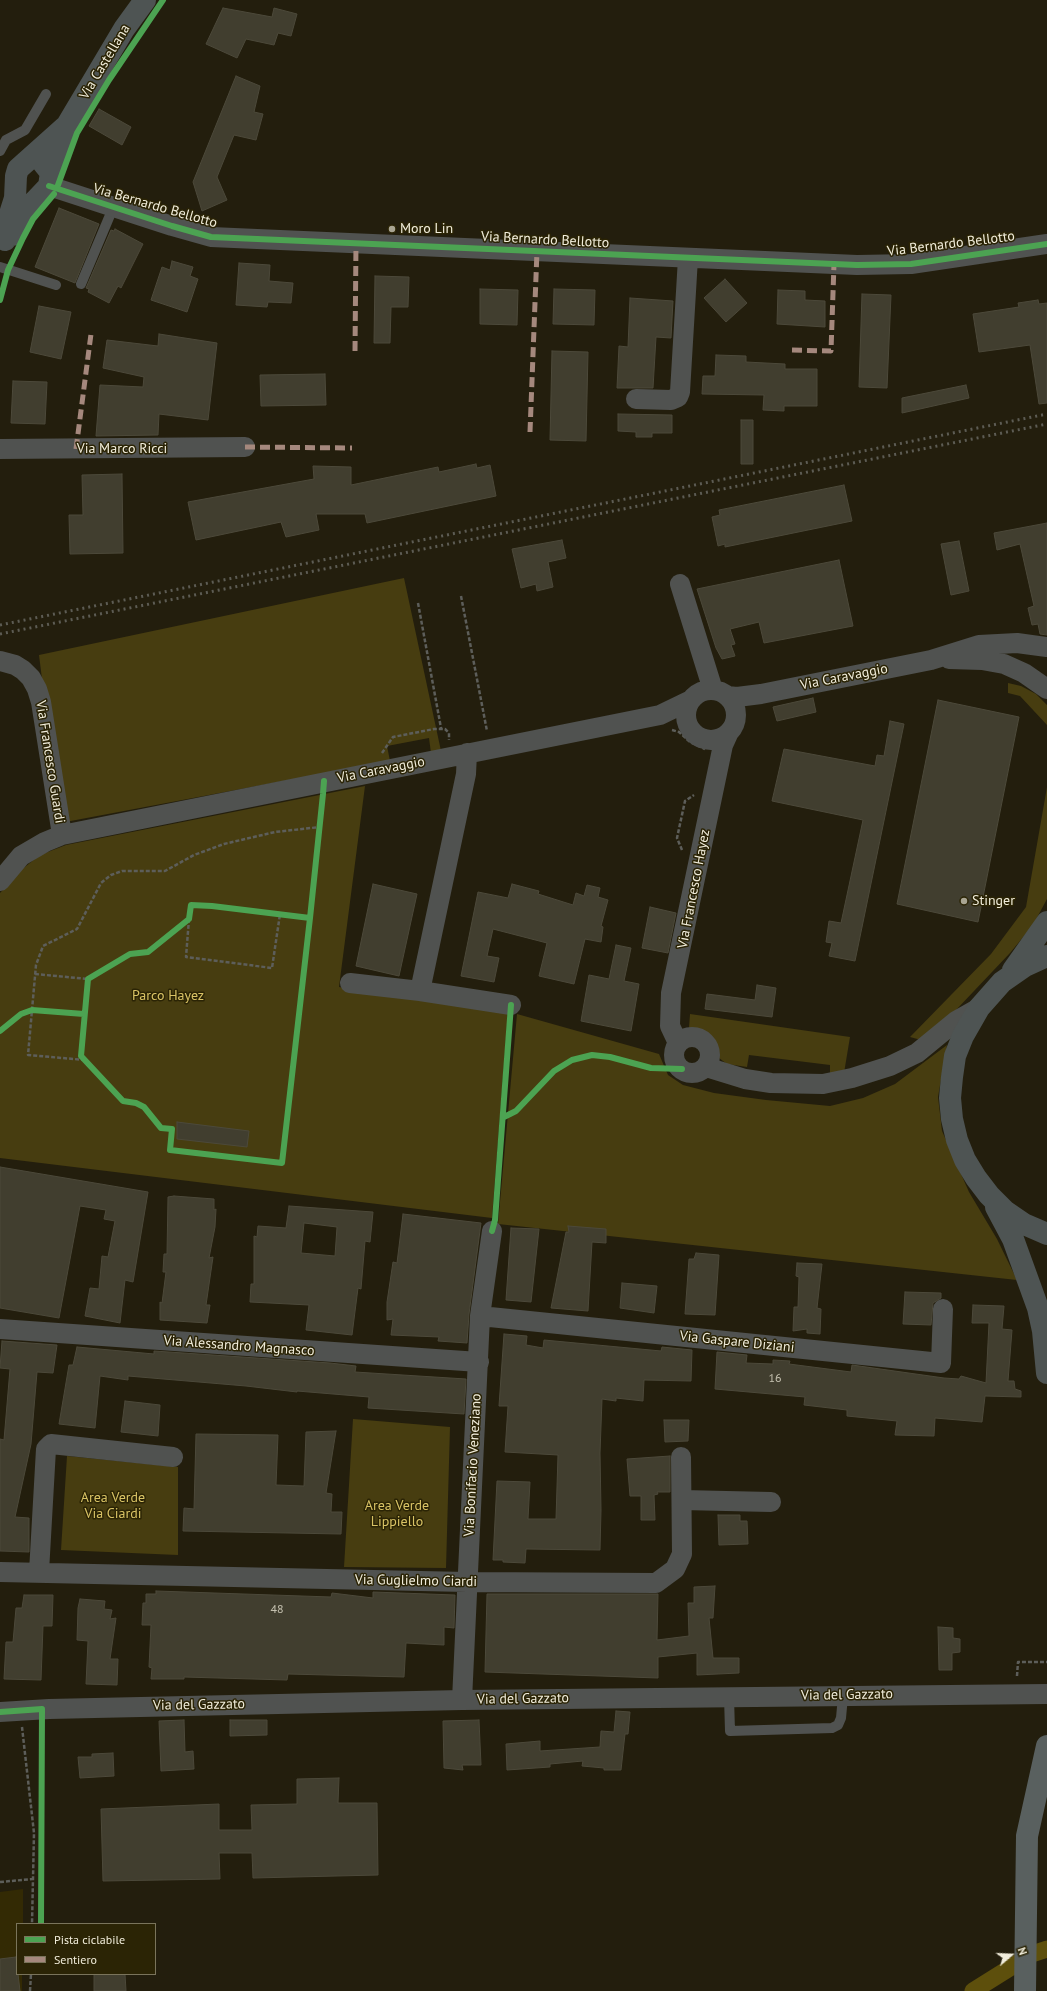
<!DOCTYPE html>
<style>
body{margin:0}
#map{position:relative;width:1047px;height:1991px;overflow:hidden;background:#231e0d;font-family:"PT Sans",sans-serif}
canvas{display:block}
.legend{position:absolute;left:16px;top:1923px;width:140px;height:52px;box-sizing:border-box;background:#2b2405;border:1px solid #7a745b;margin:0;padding:5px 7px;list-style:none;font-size:12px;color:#f1eddb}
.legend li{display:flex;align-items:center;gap:8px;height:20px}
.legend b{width:20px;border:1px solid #7a745b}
.north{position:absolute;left:991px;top:1935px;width:40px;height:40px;-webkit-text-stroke:3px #2b2405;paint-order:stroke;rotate:71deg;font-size:11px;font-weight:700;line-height:16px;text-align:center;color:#f1eddb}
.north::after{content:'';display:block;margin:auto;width:14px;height:18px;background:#f1eddb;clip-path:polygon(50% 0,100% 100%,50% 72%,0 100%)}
</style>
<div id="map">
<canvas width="1047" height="1991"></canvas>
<ul class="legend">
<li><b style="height:5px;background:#4ca352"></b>Pista ciclabile</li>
<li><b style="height:5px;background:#a5887d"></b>Sentiero</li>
</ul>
<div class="north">N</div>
</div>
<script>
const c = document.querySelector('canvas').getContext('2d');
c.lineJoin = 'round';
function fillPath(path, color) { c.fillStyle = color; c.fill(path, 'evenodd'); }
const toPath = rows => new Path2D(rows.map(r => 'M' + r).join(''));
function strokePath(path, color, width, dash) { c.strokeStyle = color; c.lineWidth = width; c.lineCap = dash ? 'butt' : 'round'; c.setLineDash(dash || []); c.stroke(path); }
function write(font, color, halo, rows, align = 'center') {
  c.font = font + ' "PT Sans",sans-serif'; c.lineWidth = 3; c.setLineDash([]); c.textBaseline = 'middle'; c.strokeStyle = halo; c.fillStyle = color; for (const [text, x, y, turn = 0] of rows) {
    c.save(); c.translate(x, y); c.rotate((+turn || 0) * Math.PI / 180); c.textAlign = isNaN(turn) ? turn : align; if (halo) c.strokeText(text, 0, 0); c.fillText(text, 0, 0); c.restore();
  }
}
fillPath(toPath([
 [23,1889,23,1924,17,1924,17,1974,22,1974,22,1991,0,1991,0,1892]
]), '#332a04');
fillPath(toPath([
 [404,578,441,751,431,753,429,738,387,746,390,761,60,823,39,655],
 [1008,683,1021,686,1036,694,1047,705,1047,725,1020,696,1008,693],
 [365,786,339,987,508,1012,492,1218,0,1158,0,893,21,870,40,855,66,845],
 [1047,787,1047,899,1033,925,1010,953,956,1010,921,1040,910,1037,991,954,1026,907],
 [517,1014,659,1054,668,1075,683,1085,714,1093,766,1100,830,1106,863,1098,895,1084,947,1045,938,1097,942,1131,969,1192,997,1239,1017,1280,498,1224],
 [690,1014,850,1037,844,1073,830,1073,830,1065,749,1055,747,1067,727,1064,719,1058,709,1035,698,1029,689,1028],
 [353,1419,450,1427,446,1568,344,1567],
 [67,1456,178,1467,178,1555,61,1550]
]), '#473d10');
strokePath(toPath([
 [973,1991,1032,1954,1047,1949]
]), '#5d4f0c', 17);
const building = toPath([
 [223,8,272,17,274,8,297,14,291,36,278,33,274,45,246,39,237,58,206,44,223,8],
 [236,76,260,86,254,112,263,114,256,140,234,135,217,177,227,200,202,211,193,182,236,76],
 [99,109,131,127,122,145,89,126,99,109],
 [59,208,99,224,75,283,35,267,59,208],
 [115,229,143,244,121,288,118,286,109,303,88,292,89,289,86,288,111,230,114,231,115,229],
 [172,261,193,267,190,276,198,279,187,312,151,300,162,267,170,270,172,261],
 [239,263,270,265,269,281,293,283,291,303,268,302,267,307,236,305,239,263],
 [375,276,409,277,408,307,391,307,390,343,374,343,375,276],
 [725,279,747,303,726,322,704,298,725,279],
 [480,289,518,290,517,325,480,324,480,289],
 [554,289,595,290,594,325,553,324,554,289],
 [778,290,805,291,805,300,825,301,825,327,777,324,778,290],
 [862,294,891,295,887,388,859,387,862,294],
 [630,298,673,301,671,338,656,337,653,388,617,388,619,346,628,347,630,298],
 [1038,300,1039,304,1047,303,1047,403,1039,404,1030,345,979,352,973,314,1019,307,1018,303,1038,300],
 [39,306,71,312,61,359,30,352,39,306],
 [159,334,217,343,208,420,159,414,158,435,96,436,100,385,143,387,144,377,103,368,107,340,158,346,159,334],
 [552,351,588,352,586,441,550,440,552,351],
 [716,355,746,356,746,362,785,364,785,369,817,369,817,406,784,406,784,411,763,410,764,395,702,394,703,376,715,376,716,355],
 [325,374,326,405,261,406,260,375,325,374],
 [13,381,47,382,45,424,11,423,13,381],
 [966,385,969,398,902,413,902,398,966,385],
 [618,414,672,415,672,433,652,433,652,437,636,437,636,432,618,431,618,414],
 [741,420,753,420,753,464,741,464,741,420],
 [476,464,477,468,490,465,496,496,367,523,365,514,316,514,319,530,286,537,281,522,196,540,188,502,314,479,313,466,351,467,351,485,438,467,439,472,476,464],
 [122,474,123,553,70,554,69,515,83,515,82,475,122,474],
 [844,485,852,521,725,547,725,544,718,546,712,517,720,515,719,510,844,485],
 [1047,523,1047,635,1040,634,1038,624,1032,625,1028,608,1034,606,1020,544,997,550,994,533,1047,523],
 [562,540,566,558,548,562,553,587,537,591,536,584,521,588,512,549,562,540],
 [959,541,969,591,951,595,941,544,959,541],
 [839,560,853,626,764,643,759,622,730,629,735,644,731,645,735,656,722,659,716,648,697,589,839,560],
 [813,698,816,712,777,721,773,707,813,698],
 [938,700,1019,717,978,922,897,904,938,700],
 [890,721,904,724,855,961,829,956,832,943,826,942,829,921,841,923,863,820,772,801,784,749,875,766,877,755,884,756,890,721],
 [373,884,417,894,399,976,356,966,373,884],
 [512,884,539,891,538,894,573,905,576,893,584,896,587,885,600,888,598,897,608,900,601,926,603,927,601,942,585,939,574,984,539,976,547,943,493,929,487,956,499,958,494,982,461,976,478,892,508,898,512,884],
 [650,907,676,913,668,953,642,948,650,907],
 [616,945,631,948,624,981,639,984,631,1031,581,1021,589,975,609,979,616,945],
 [757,985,776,988,772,1017,705,1009,707,994,755,1000,757,985],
 [177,1122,249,1131,247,1147,177,1139,177,1122],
 [0,1167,148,1192,133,1282,125,1280,120,1323,85,1316,90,1288,99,1289,102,1256,108,1257,115,1221,104,1219,106,1210,80,1206,59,1318,0,1308,0,1167],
 [174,1196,214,1199,214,1210,216,1209,215,1227,209,1258,213,1257,206,1305,210,1305,207,1323,160,1320,160,1302,162,1303,166,1272,163,1272,164,1254,167,1254,168,1197,174,1196],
 [289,1206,373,1212,370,1242,365,1241,361,1289,358,1288,352,1335,306,1330,309,1305,250,1302,251,1284,254,1284,254,1236,257,1237,258,1226,286,1228,289,1206],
 [304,1223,337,1227,335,1256,301,1253,304,1223],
 [403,1214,481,1223,469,1314,467,1343,438,1341,439,1337,391,1335,393,1319,387,1320,387,1302,393,1262,397,1263,403,1214],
 [568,1226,606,1229,606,1243,592,1242,588,1311,551,1308,566,1232,569,1232,568,1226],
 [511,1228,539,1229,531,1302,506,1300,511,1228],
 [696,1253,719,1255,715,1315,685,1314,689,1259,694,1259,696,1253],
 [797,1263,822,1264,817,1308,821,1309,820,1334,807,1333,807,1329,793,1331,794,1307,798,1307,799,1277,796,1276,797,1263],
 [622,1283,657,1286,654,1313,620,1308,622,1283],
 [905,1292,941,1293,941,1298,933,1303,931,1325,903,1324,905,1292],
 [973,1305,1004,1306,1002,1329,1012,1330,1008,1381,1014,1381,1015,1389,1021,1391,1021,1397,985,1396,982,1422,935,1418,934,1436,895,1435,897,1421,847,1416,847,1410,804,1405,805,1397,715,1389,717,1352,747,1355,746,1363,773,1364,773,1360,790,1361,789,1364,851,1372,852,1365,944,1378,959,1379,961,1376,986,1383,989,1323,972,1323,973,1305],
 [504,1334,527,1336,526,1345,543,1348,544,1340,661,1351,662,1347,692,1350,691,1381,644,1380,643,1401,616,1398,616,1401,602,1399,600,1453,601,1510,600,1550,526,1549,525,1563,503,1562,503,1560,493,1560,497,1481,530,1482,528,1519,556,1519,558,1455,505,1452,508,1406,499,1406,504,1334],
 [2,1341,57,1345,53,1373,37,1372,31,1444,15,1517,29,1518,29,1552,0,1551,0,1439,4,1440,10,1369,0,1368,2,1341],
 [77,1347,154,1354,154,1351,330,1363,356,1366,355,1372,466,1379,464,1414,368,1408,369,1397,297,1391,297,1392,246,1386,128,1376,128,1380,100,1376,95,1428,59,1424,69,1365,73,1365,77,1347],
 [125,1401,160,1405,158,1436,121,1432,125,1401],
 [664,1420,689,1420,688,1441,665,1442,664,1420],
 [336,1431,326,1493,332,1494,331,1512,342,1512,341,1534,183,1531,184,1508,194,1509,196,1434,278,1435,276,1485,304,1486,306,1432,336,1431],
 [670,1456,670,1492,657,1492,658,1494,654,1495,655,1520,641,1520,641,1496,630,1496,627,1459,670,1456],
 [718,1515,740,1515,740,1521,747,1521,748,1544,719,1545,718,1515],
 [715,1586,713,1618,709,1618,713,1658,739,1658,739,1673,697,1675,697,1653,658,1657,658,1678,485,1672,487,1594,658,1594,657,1640,689,1636,688,1603,694,1603,694,1587,715,1586],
 [156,1591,331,1597,332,1593,373,1598,373,1592,455,1595,454,1628,444,1627,444,1645,406,1643,404,1677,288,1674,287,1680,184,1677,184,1679,151,1679,152,1668,149,1667,151,1625,142,1625,143,1603,146,1603,146,1594,156,1594,156,1591],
 [24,1595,53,1595,52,1626,43,1626,41,1680,4,1679,6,1642,13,1642,16,1608,22,1608,24,1595],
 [80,1599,105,1601,104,1609,112,1610,110,1619,116,1618,110,1659,118,1659,117,1685,86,1684,88,1641,77,1640,78,1608,80,1599],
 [938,1627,953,1628,953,1638,960,1639,960,1652,952,1653,952,1670,939,1670,938,1627],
 [616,1711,630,1712,628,1734,625,1734,621,1770,604,1770,604,1768,582,1766,583,1761,550,1764,550,1767,507,1770,506,1744,540,1741,540,1751,600,1747,601,1731,614,1732,616,1711],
 [184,1720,185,1752,193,1751,194,1769,161,1771,159,1721,184,1720],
 [230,1720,267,1720,267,1735,230,1736,230,1720],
 [479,1720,481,1765,462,1765,463,1770,444,1768,443,1721,479,1720],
 [113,1753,114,1776,80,1778,78,1757,92,1757,92,1754,113,1753],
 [339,1778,338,1803,377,1803,378,1875,253,1878,252,1853,219,1853,220,1879,103,1881,101,1809,219,1804,219,1830,252,1830,251,1805,297,1804,297,1779,339,1778],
 [16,1957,20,1991,0,1991,0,1959,16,1957],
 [94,1974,125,1974,126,1991,94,1991,94,1974]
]);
fillPath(building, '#413e2f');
strokePath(building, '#4c493a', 1);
strokePath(toPath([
 [461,596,487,731],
 [418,603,441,728],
 [672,730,679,732,690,742,705,749],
 [382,753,393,737,434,729,445,729,449,733,449,740],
 [682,850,677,838,685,801,694,795],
 [189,919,186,957,272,968,280,914],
 [35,974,88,979],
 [85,1060,28,1055,36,965,43,946,77,929,101,883,111,875,122,871,165,871,194,855,224,844,275,832,320,827],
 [1017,1676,1018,1662,1047,1662],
 [22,1727,34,1833,32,1924],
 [0,1882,33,1879],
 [30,1991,31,1974]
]), '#5d5e5a', 2.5, [4, 2]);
strokePath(toPath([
 [0,151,6,140,25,130,46,94],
 [0,267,56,285],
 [81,284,113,208],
 [729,1697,730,1731,832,1728,838,1725,841,1718,843,1696]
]), '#505250', 10);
strokePath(toPath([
 [49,186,172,226,211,237,857,265,911,264,1047,244],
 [636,399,671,400,678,397,680,392,688,258],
 [0,449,245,447],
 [680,584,713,690],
 [949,659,982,660,1004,664,1024,673,1047,689],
 [0,661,15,665,23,670,31,678,37,689,41,702,62,835],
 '686 715a25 25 0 1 1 50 0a25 25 0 1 1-50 0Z',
 [727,696,737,697,761,694,931,660,979,645,1017,643,1047,647],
 [467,753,466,774,420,991,511,1005],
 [0,881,21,856,45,842,62,835,660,715,691,700],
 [350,983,420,991],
 '674 1055a18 18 0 1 1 36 0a18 18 0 1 1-36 0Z',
 [678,1043,670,1026,671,993,714,788,723,745,728,734],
 [706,1067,745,1079,771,1083,823,1084,852,1078,890,1066,917,1053,956,1021,979,1008],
 [480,1316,941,1363,943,1309],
 [0,1329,479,1362],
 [682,1500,771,1502],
 [0,1572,467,1582,656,1583,675,1569,682,1554,681,1457],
 [39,1572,46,1449,51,1444,173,1457],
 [462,1700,480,1316,492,1231],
 [0,1712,49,1709,462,1700,1047,1694]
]), '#505250', 20);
strokePath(toPath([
 [51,173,67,125,124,29,145,0],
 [12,235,31,205,49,186,51,173,43,163],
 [5,240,4,233,15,198,16,176,18,169,65,127],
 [1047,956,1025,966,1002,982,979,1008,963,1036,955,1056,952,1077,950,1098,952,1119,957,1140,965,1160,976,1178,989,1195,1005,1211,1024,1224,1047,1234],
 [1013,970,1047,922],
 [996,1207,1013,1239,1038,1308,1043,1331,1047,1373]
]), '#4e5453', 22);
strokePath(toPath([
 [1025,1991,1027,1836,1047,1746]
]), '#59605f', 22);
strokePath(toPath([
 [0,625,1047,414],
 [0,634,1047,424]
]), '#5d5c54', 3, [2, 4]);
strokePath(toPath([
 [792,350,831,351,834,264],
 [355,351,356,243],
 [530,432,537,251],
 [245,447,352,448],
 [76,449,91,334]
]), '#a5887d', 5, [10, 5]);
strokePath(toPath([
 [58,185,77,133,109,80,163,0],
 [49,186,172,226,211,237,857,265,911,264,1047,244],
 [0,300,8,270,23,238,33,219,54,194],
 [310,918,212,906,191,905,189,919,148,952,130,954,88,979,81,1056,123,1101,136,1103,144,1107,161,1128,172,1129,170,1150,282,1163,310,918,323,794,324,781],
 [0,1031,21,1014,32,1010,84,1014],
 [504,1117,516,1111,554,1071,572,1060,592,1055,610,1057,651,1068,682,1069],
 [492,1231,495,1220,511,1005],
 [0,1712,42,1709,41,1924]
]), '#4ca352', 6);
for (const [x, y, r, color] of [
 [392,229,4,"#a9a593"],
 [964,901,4,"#a9a593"]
]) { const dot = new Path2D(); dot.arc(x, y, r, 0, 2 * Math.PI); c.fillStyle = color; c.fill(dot); strokePath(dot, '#2b2405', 1.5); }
write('12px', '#c5c1b0', null, [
 ["16",775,1379],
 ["48",277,1610]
]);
write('14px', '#f1eddb', '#2b2405', [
 ["Via Castellana",105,62,-59],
 ["Via Bernardo Bellotto",155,206,16],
 ["Via Bernardo Bellotto",545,240,3],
 ["Via Bernardo Bellotto",951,244,-7],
 ["Via Marco Ricci",122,449],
 ["Via Caravaggio",844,677,-11],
 ["Via Francesco Guardi",50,762,81],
 ["Via Caravaggio",381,770,-11],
 ["Via Francesco Hayez",694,889,-79],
 ["Via Gaspare Diziani",737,1342,6],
 ["Via Alessandro Magnasco",239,1346,4],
 ["Via Bonifacio Veneziano",473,1465,-87],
 ["Via Guglielmo Ciardi",416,1581,1],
 ["Via del Gazzato",847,1695,-1],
 ["Via del Gazzato",523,1699,-1],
 ["Via del Gazzato",199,1705,-1]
]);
write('14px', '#f1eddb', '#2b2405', [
 ["Moro Lin",400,229],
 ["Stinger",972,901]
], 'left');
write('14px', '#d9c365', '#2b2405', [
 ["Parco Hayez",168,996],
 ["Area Verde",113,1498],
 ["Via Ciardi",113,1514],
 ["Area Verde",397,1506],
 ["Lippiello",397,1522]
]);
</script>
